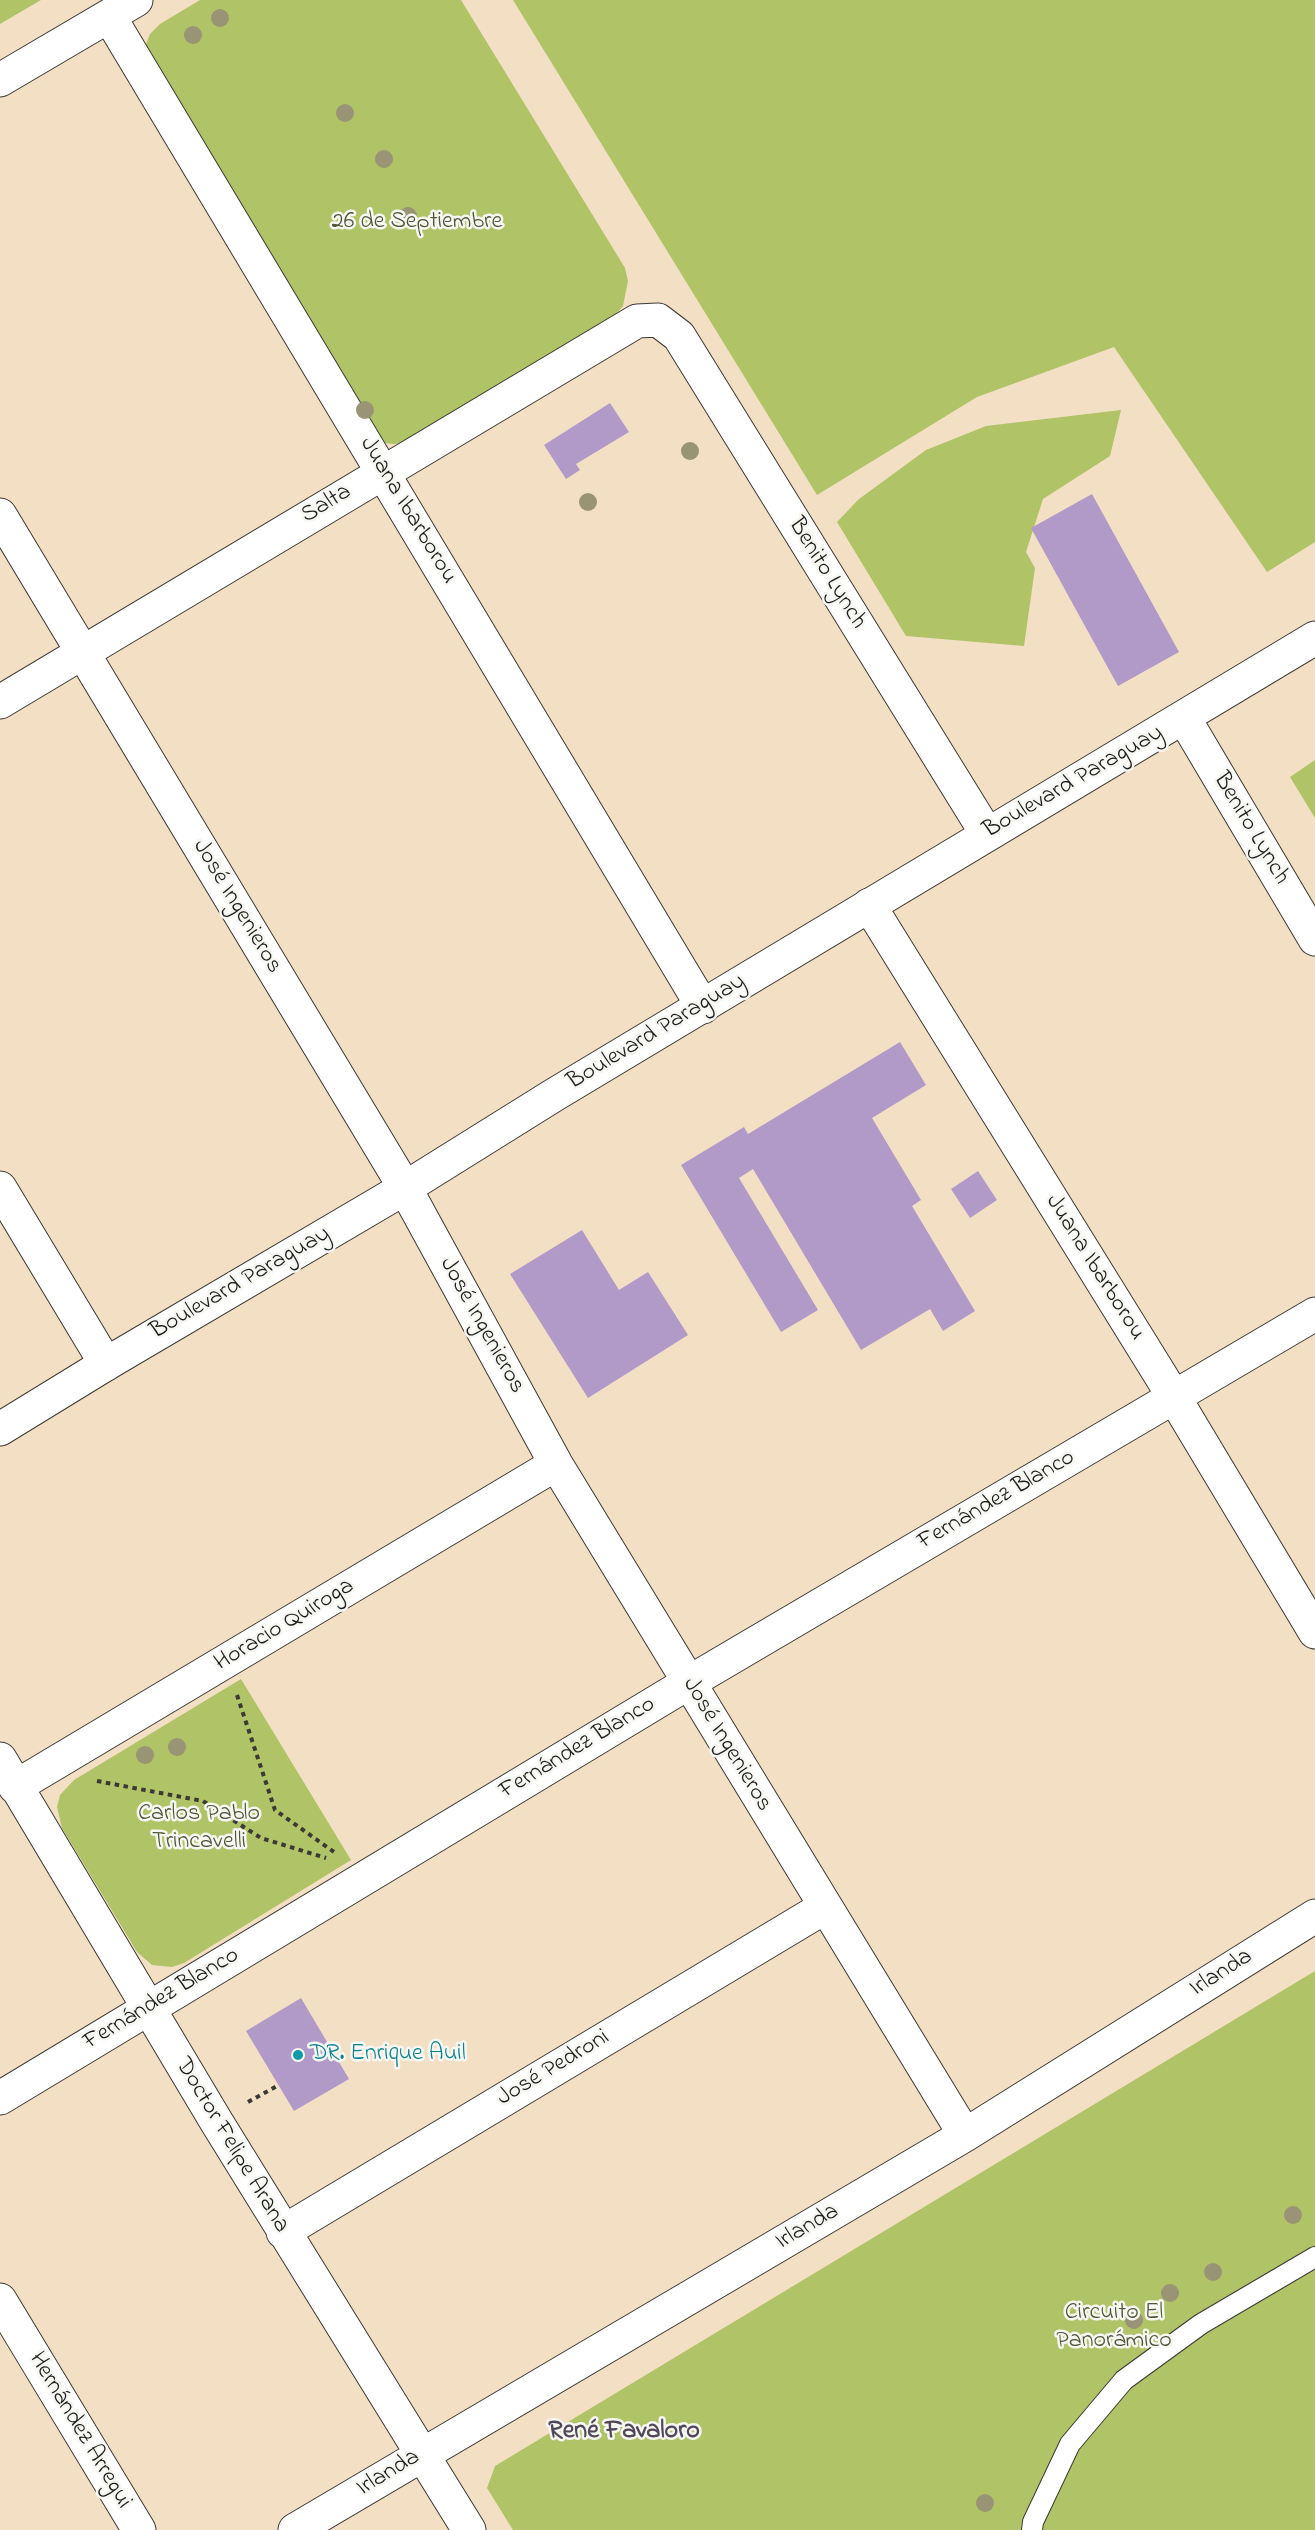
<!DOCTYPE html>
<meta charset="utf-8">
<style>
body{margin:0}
canvas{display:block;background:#f3dfc4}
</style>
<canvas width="1315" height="2530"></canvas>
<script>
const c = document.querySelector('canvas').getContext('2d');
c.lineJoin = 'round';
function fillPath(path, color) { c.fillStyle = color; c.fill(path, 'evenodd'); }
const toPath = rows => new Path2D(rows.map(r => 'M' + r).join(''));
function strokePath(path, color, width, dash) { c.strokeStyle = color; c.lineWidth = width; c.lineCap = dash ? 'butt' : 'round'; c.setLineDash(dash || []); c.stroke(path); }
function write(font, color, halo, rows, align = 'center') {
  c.font = font + ' "Indie Flower",sans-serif'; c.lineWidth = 5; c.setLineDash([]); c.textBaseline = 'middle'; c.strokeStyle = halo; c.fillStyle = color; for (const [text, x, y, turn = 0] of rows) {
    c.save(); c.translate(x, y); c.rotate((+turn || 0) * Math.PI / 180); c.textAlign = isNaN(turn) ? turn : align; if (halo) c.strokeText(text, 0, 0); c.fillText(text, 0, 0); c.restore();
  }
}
fillPath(toPath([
 [0,0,41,0,0,24],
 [200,0,461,0,625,268,628,281,623,306,614,316,411,440,395,444,382,443,145,47,150,34,160,24],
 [513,0,1315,0,1315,542,1267,572,1114,347,977,397,817,495],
 [1121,410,1110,456,1043,499,1026,552,1035,568,1024,646,906,636,837,522,859,499,926,450,986,426],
 [1315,760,1315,818,1290,777],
 [241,1679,351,1860,184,1963,172,1967,152,1965,137,1952,62,1828,57,1807,60,1795,74,1780],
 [1315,1971,1315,2530,513,2530,487,2488,495,2466]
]), '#b0c366');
fillPath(toPath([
 [610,403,629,432,576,464,580,470,566,479,544,445],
 [1092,494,1179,652,1118,686,1031,528],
 [900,1042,926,1085,872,1118,921,1200,912,1206,975,1311,943,1331,930,1309,861,1350,753,1169,739,1178,818,1310,781,1332,681,1165,744,1127,748,1134],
 [978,1171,997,1200,970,1218,951,1189],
 [582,1230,619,1290,648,1272,688,1335,588,1398,510,1274],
 [301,1998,349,2079,294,2111,246,2031]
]), '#b19ac8');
const service = toPath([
 [1032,2530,1033,2522,1070,2444,1124,2380,1201,2324,1315,2257]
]);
const minor = toPath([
 [109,16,703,1007],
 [0,80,136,0],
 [0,515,405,1188,556,1464,965,2135],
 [0,702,637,321,658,320,679,336,987,834],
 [1184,718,1315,939],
 [869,905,1174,1397,1315,1632],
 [0,1188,106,1364],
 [0,1759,216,2121,469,2530],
 [15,1787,556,1464],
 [0,2098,688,1683,1315,1314],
 [283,2232,825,1907],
 [0,2300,139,2530],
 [295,2530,965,2135,1315,1916]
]);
const tertiary = toPath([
 [0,1429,106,1364,405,1188,554,1095,1315,638]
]);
strokePath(service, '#3c3935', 22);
strokePath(minor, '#3c3935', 35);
strokePath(tertiary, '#3c3935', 35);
strokePath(toPath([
 [237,1695,275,1810,334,1852],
 [97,1781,203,1801,261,1838,326,1858],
 [248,2102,279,2085]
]), '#3c3935', 4, [4.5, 4.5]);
strokePath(service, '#fff', 20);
strokePath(minor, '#fff', 33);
strokePath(tertiary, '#fff', 33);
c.fillStyle = '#999476';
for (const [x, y] of [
 [220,18],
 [193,35],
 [345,113],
 [384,159],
 [408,216],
 [365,410],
 [690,451],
 [588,502],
 [177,1747],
 [145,1755],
 [1293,2215],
 [1213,2272],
 [1170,2293],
 [1134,2320],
 [985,2503]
]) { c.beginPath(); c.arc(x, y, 9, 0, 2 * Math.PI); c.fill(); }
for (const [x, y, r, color] of [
 [298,2055,6,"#0f9aa8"]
]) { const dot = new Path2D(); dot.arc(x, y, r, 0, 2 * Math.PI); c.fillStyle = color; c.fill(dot); strokePath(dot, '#f6f6f2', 2); }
write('24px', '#505636', '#f6f6f2', [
 ["26 de Septiembre",417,223],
 ["Carlos Pablo",199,1815],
 ["Trincavelli",199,1843],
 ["Circuito El",1114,2314],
 ["Panorámico",1114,2342]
]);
write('24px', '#1c1c1c', '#f6f6f2', [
 ["Salta",327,505,-31],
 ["Juana Ibarborou",407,511,59],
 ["Benito Lynch",826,574,58],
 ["Boulevard Paraguay",1074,783,-30],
 ["Benito Lynch",1250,829,59],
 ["José Ingenieros",236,907,59],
 ["Boulevard Paraguay",657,1033,-31],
 ["Juana Ibarborou",1094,1268,58],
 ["Boulevard Paraguay",241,1284,-30],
 ["José Ingenieros",481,1326,61],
 ["Fernández Blanco",997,1501,-30],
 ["Horacio Quiroga",285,1626,-31],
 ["José Ingenieros",726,1745,59],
 ["Fernández Blanco",578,1749,-31],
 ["Irlanda",1222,1974,-32],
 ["Fernández Blanco",162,2000,-31],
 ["José Pedroni",554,2069,-31],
 ["Doctor Felipe Arana",231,2146,59],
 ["Irlanda",808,2228,-30],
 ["Hernández Arregui",79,2431,59],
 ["Irlanda",389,2474,-31]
]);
write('24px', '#0d838f', '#f6f6f2', [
 ["DR. Enrique Auil",310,2055]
], 'left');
write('bold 26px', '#504858', '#f6f6f2', [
 ["René Favaloro",624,2433]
]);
</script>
